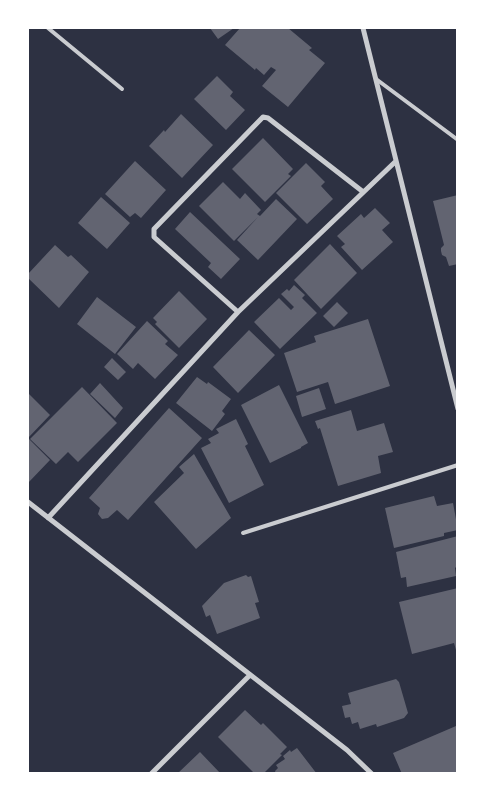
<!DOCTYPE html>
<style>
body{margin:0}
#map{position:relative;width:485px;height:801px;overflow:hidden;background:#2d3142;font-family:Lato,sans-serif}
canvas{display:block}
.frame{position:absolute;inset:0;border:29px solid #fff;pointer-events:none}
</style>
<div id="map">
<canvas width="485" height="801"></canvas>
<div class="frame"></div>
</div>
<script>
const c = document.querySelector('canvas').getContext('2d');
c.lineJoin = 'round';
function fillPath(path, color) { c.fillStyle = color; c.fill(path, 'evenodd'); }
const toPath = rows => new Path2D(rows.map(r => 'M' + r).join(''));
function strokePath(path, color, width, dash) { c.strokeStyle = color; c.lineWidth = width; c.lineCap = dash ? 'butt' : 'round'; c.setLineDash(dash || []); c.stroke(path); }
fillPath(toPath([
 [210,28,234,28,218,39],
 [240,28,288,28,312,48,309,50,325,63,288,107,262,86,276,70,271,67,264,75,256,68,255,70,225,45],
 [217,76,233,92,230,96,245,110,226,130,194,99],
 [181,114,213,145,182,178,149,146,164,130,165,132],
 [263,138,293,169,288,174,291,176,265,202,232,169],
 [135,161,166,190,141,218,135,213,130,217,105,194],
 [306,163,325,182,321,186,333,199,307,224,276,193],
 [223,182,240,199,245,193,261,210,257,214,260,216,276,199,297,219,258,260,237,240,258,217,234,241,199,206],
 [458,195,458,264,449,266,446,257,442,255,441,251,441,248,444,245,433,201],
 [101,197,130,223,107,249,78,223],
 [375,208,390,223,382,230,393,242,362,270,341,247,345,244,337,236,361,214,364,218],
 [190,212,240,259,221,279,208,267,211,263,175,229],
 [330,244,357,273,321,309,294,280],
 [55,245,68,257,71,255,89,272,59,308,28,278,28,274],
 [294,285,305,295,302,298,317,313,280,349,254,322,279,298,291,310,294,307,281,294,287,289,289,291],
 [179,291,207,319,179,348,155,324,157,322,153,318],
 [97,297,136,327,115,354,77,324],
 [337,302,348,313,334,327,323,316],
 [368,319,390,386,335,404,328,382,297,392,284,353,316,342,314,336],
 [147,321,168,341,165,344,178,355,155,379,138,363,133,369,117,354],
 [249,330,275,355,238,393,213,367],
 [112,358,126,372,118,380,104,367],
 [197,377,207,384,208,382,231,399,222,411,225,414,212,431,176,403],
 [100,383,123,408,115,418,90,394],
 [279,385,308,443,301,447,301,448,270,463,241,405],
 [82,387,117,423,78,462,68,452,56,464,30,439],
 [319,388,326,409,302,417,296,396],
 [28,393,50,415,28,438,50,460,28,483],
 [169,408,202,438,128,520,117,510,108,518,102,519,98,514,100,508,89,498],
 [351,410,357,431,384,423,393,452,378,456,381,473,338,486,320,428,318,429,315,421],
 [236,419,248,444,245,446,264,485,229,503,201,448,211,443,208,439,219,433,216,429],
 [194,454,231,518,196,549,154,502,184,473,179,467],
 [434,496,437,506,453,503,458,530,444,533,444,536,394,548,385,508],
 [458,536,458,565,455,568,456,576,407,587,406,577,401,578,396,552],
 [246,575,248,577,251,576,259,602,255,603,260,618,217,634,210,615,206,617,202,606,224,583],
 [458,588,458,649,456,650,454,643,412,654,399,602],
 [396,679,399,682,408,713,404,718,377,727,376,724,360,729,358,722,352,724,350,717,345,718,342,706,351,704,348,693],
 [245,710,261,725,263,723,287,747,280,754,282,755,263,774,255,774,218,737],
 [456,726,458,729,458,774,402,774,393,753],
 [297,748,317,774,276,774,275,771,278,768,276,765,285,759,283,756,290,750,291,752],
 [200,752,221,774,177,774]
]), '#626471');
strokePath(toPath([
 [48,28,122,89],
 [376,79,458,140],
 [243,533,458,465]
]), '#caccd0', 4);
strokePath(toPath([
 [363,28,458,409],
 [362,191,268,118,263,117,154,229,154,237,238,312,395,162],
 [28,502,347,750,372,774],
 [48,518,238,312],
 [151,774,250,675]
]), '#caccd0', 5);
</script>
